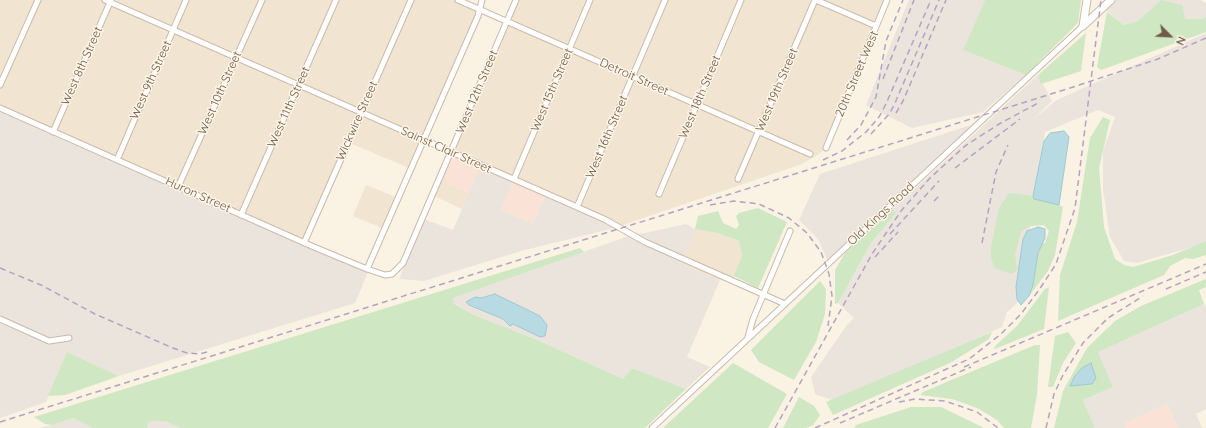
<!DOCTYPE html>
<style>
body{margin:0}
#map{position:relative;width:1206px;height:428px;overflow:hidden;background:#faf2e2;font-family:Quicksand,sans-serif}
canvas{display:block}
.north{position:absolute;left:1150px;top:16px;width:40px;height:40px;-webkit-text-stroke:3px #fef6e8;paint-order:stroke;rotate:114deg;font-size:11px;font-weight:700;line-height:16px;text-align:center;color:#705a4a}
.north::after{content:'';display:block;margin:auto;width:14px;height:18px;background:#705a4a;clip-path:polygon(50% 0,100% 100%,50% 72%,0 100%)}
</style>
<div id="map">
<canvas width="1206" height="428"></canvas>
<div class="north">N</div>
</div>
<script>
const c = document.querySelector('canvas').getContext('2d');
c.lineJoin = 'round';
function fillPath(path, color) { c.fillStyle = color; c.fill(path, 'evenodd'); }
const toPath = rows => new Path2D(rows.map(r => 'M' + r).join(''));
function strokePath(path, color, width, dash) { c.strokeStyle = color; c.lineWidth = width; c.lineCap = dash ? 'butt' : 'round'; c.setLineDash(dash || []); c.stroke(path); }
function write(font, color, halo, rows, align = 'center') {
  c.font = font + ' Quicksand,sans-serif'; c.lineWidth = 3; c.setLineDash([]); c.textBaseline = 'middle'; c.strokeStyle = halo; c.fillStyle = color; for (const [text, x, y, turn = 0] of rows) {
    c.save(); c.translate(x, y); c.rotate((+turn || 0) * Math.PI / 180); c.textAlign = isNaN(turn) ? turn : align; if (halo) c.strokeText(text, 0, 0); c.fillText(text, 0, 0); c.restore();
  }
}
fillPath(toPath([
 [0,0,464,0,477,5,476,15,409,168,352,144,305,245,0,110],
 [518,0,885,0,821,153,802,164,614,228,452,155],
 [441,181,469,193,462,209,434,196],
 [366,185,396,197,382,228,353,216],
 [695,229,717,233,739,241,742,256,733,279,723,274,720,280,680,263]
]), '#f1e4d1');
fillPath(toPath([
 [452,155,480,167,469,193,441,181],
 [513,181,545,196,533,224,501,210],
 [1167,404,1178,428,1125,428,1125,423]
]), '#fae3d6');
fillPath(toPath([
 [909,0,985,0,963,50,1026,75,983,112,912,128,866,105],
 [1115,0,1201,0,1206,3,1206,16,1203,19,1185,19,1161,0,1138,21,1124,25,1105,9],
 [1206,33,1206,243,1137,263,1124,261,1110,237,1103,189,1103,151,1115,117,1098,110,1045,132,1018,302,1007,312,1002,327,834,401,815,394,811,377,847,325,854,318,838,303,871,243,896,213,893,209,1038,75,1052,101,1032,120,1057,100],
 [0,110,368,272,355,303,119,376,67,352,46,402,0,418],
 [974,124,828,261,818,239,799,220,820,174],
 [480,167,513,181,501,210,533,224,545,196,614,228,521,251,424,281,399,279,424,219,453,230],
 [686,224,695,229,680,263,720,280,687,357,710,367,686,389,632,368,623,379,533,338,476,316,454,304,453,298,626,237],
 [1204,304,1206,307,1206,409,1196,414,1202,428,1178,428,1167,404,1125,423,1125,428,1095,428,1083,400,1113,387,1098,352],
 [73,418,93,428,41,428],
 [149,421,165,421,181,428,147,428]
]), '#eae4dd');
fillPath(toPath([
 [985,0,1081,0,1078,23,1026,75,963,50],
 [1161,0,1182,5,1185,19,1203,19,1206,16,1206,32,1101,70,1097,67,1107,12,1124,25,1138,21],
 [1086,33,1081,71,1041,84,1038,75],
 [1103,117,1110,120,1099,168,1104,227,1115,259,1124,265,1133,267,1173,255,1206,241,1206,255,1193,259,1185,258,1170,266,1164,275,1058,321,1060,275,1077,222,1090,138],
 [1009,193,1033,196,1034,199,1059,205,1063,207,1055,255,1048,271,1029,296,1033,285,1038,253,1041,243,1045,243,1049,231,1044,225,1031,226,1021,231,1015,254,1017,270,1012,274,995,268,991,258,991,247,999,208],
 [758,208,787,222,758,288,734,276,742,256,739,241,717,233,695,229,698,216,718,211,723,223,736,229,739,225,736,216,739,213],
 [893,209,896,213,871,243,838,303,835,304,835,270,845,253],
 [580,248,584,252,453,298,454,304,476,316,533,338,623,379,632,368,686,389,645,428,181,428,165,421,149,421,147,428,93,428,73,418,52,425,45,424,34,417],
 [1206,279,1206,287,1199,290,1204,304,1098,352,1113,387,1083,400,1095,428,1054,428,1063,391,1087,348,1115,321,1141,306],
 [820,281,826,289,825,314,816,342,794,380,759,362,751,350],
 [1049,287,1044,329,995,349,994,347,1017,326,1045,289],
 [992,332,989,339,950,363,833,415,826,402],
 [1068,332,1076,343,1063,363,1053,387,1048,387,1055,336],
 [1035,345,1040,345,1037,394,1031,428,1004,428,997,420,977,408,952,399,920,395,923,392],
 [67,352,119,376,65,395,48,396],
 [733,363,787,394,768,428,663,428],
 [799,397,814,406,820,415,813,425,806,428,783,428],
 [911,407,941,407,984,428,854,428,856,425]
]), '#cfe7c2');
const water = toPath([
 [1064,131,1069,137,1059,205,1034,199,1033,196,1044,141,1050,133,1064,131],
 [1038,227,1045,229,1045,238,1038,253,1033,285,1029,296,1021,305,1017,299,1016,287,1023,239,1027,231,1038,227],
 [495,294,540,316,547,325,545,336,540,337,513,324,510,326,503,319,469,305,466,302,475,297,481,298,495,294],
 [1091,363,1096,378,1092,384,1070,386,1075,376,1082,368,1091,363]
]);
fillPath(water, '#b8dae2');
strokePath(water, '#9fc9d3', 1);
const street = toPath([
 [105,0,577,207,606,220,645,242,785,304],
 [458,0,810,154],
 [816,0,876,26],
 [0,85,38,0],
 [0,108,314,247,367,269,385,275,392,274,403,263,516,0],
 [53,132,111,0],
 [826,148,887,0],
 [117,160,186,0],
 [514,179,590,0],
 [738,179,815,0],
 [178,187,262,0],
 [659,194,741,0],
 [577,207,665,0],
 [241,215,336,0],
 [304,243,411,0],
 [367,269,478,16,482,0],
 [0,319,49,341,69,338],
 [748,337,753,319,790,231],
 [652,428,1083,26]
]);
const secondary = toPath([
 [1083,26,1111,0],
 [1083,26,1087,0]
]);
strokePath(street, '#cabaaa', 7);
strokePath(secondary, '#cfbcaa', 9);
strokePath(street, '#fff', 5);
strokePath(secondary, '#fff', 7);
strokePath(toPath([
 [883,79,914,0],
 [896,113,903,101,946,0],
 [871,134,890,113,895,103,939,0],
 [847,140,861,125,876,97,886,41,903,0],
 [823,160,842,151,866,132,879,117,886,104,931,0],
 [955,168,1020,119],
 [934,201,941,194],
 [710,205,734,201,759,204,789,218,807,233,821,252,829,274,832,296,828,326],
 [890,234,939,181],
 [982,243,996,172,1008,145],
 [875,257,898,232],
 [0,268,41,285,95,314,173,348,187,353,199,354,207,352],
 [1166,289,1206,272],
 [964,367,1206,264],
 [899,402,915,399,945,401,977,412,998,428],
 [0,422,1067,89,1158,59,1206,38],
 [840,423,971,367],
 [775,428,872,254,901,211,930,178,965,146,999,124,1040,102],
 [815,428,969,359,1001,334,1021,314,1039,290,1056,264,1075,208,1101,0],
 [1046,428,1054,394,1063,375,1083,343,1108,318,1143,296]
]), '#b5a2c2', 1.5, [6, 4]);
write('12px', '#705a4a', '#fef6e8', [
 ["West 8th Street",82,66,-66],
 ["20th Street West",857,74,-67],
 ["Detroit Street",634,77,24],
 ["West 9th Street",151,80,-66],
 ["West 15th Street",552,90,-67],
 ["West 19th Street",777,90,-67],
 ["West 12th Street",477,92,-67],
 ["West 10th Street",220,93,-66],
 ["West 18th Street",700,97,-67],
 ["West 11th Street",289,107,-66],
 ["Wickwire Street",357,121,-66],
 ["West 16th Street",607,137,-67],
 ["Sainst Clair Street",446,150,24],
 ["Huron Street",198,195,24],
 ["Old Kings Road",881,214,-43]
]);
</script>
